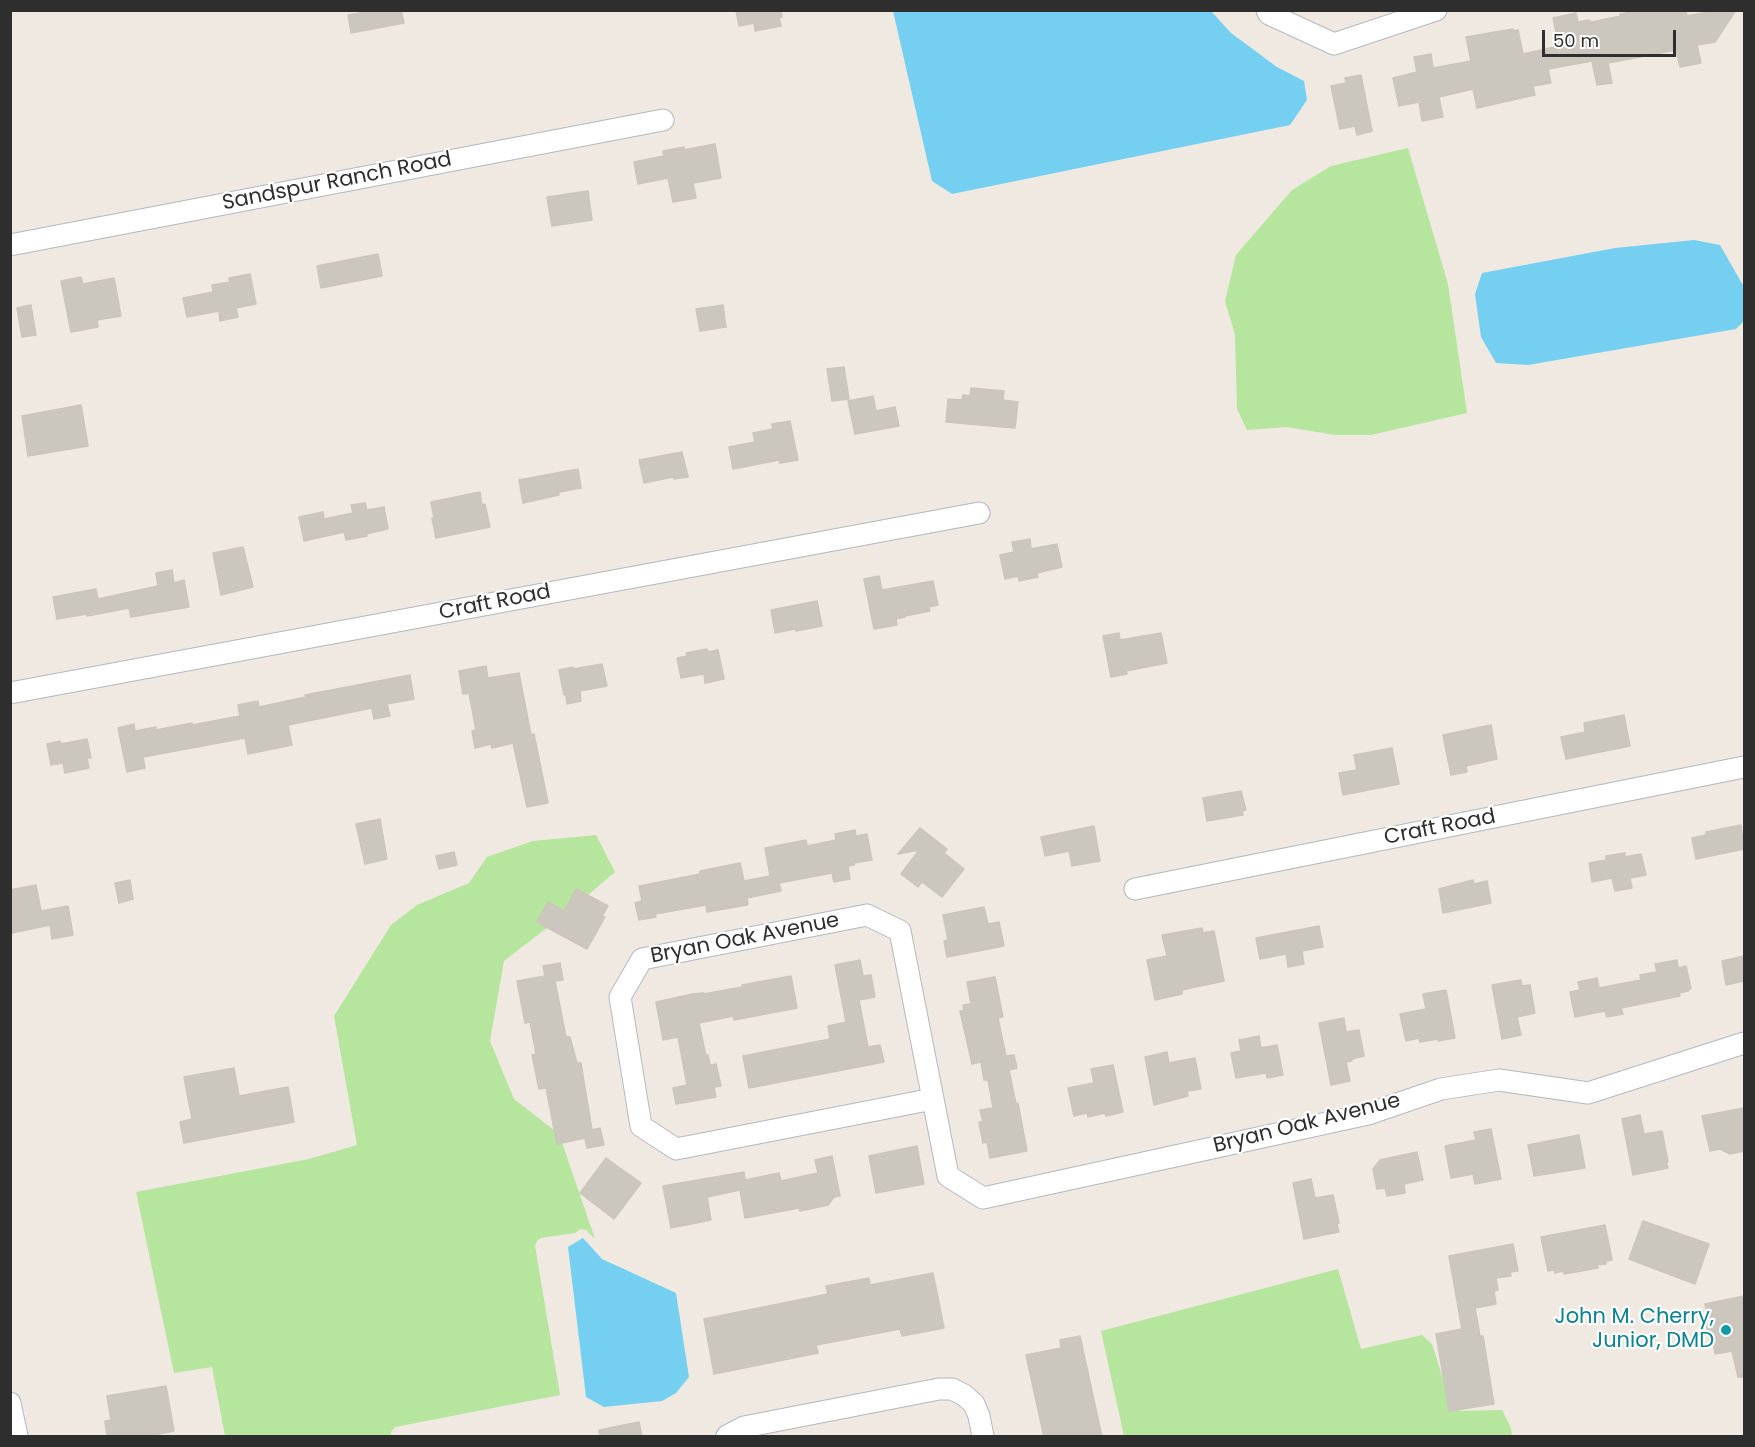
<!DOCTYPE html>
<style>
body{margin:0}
#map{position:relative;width:1755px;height:1447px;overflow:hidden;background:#efe9e1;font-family:Poppins,sans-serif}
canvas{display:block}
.frame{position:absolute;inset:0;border:12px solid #2e2e2e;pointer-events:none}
.scale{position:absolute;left:1542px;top:30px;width:134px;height:27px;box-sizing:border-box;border:3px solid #2e2e2e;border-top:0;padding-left:8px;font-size:18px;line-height:21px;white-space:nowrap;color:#2e2e2e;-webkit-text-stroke:4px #fff;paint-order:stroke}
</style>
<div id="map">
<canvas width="1755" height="1447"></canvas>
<div class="frame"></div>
<div class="scale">50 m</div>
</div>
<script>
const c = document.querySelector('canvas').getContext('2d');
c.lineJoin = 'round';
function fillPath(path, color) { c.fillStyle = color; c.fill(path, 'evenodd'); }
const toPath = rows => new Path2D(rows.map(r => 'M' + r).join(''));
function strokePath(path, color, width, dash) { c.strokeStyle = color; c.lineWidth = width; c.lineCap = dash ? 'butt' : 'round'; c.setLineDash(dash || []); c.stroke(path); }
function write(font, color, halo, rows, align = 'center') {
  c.font = font + ' Poppins,sans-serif'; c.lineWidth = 4.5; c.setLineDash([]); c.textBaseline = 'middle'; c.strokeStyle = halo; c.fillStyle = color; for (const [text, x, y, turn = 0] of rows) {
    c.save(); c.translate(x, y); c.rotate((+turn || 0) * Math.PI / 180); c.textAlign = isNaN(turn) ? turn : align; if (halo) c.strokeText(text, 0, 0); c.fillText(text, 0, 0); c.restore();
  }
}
fillPath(toPath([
 [1408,148,1448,284,1467,413,1371,435,1335,435,1287,427,1247,430,1237,409,1235,335,1225,301,1236,255,1292,190,1331,166],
 [596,835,615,872,570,910,504,961,490,1041,514,1099,559,1134,595,1239,586,1230,581,1229,575,1233,541,1238,537,1241,535,1246,560,1395,395,1427,391,1432,391,1436,225,1436,212,1367,174,1373,136,1192,309,1159,357,1145,334,1016,391,925,417,905,469,883,487,857,533,841],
 [1338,1269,1361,1349,1422,1335,1432,1344,1448,1395,1460,1411,1502,1410,1511,1428,1512,1436,1124,1436,1101,1331]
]), '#b6e59e');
fillPath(toPath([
 [893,11,1211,11,1231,33,1277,67,1304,81,1307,100,1290,125,952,194,932,181],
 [1694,240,1720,245,1744,287,1744,321,1736,329,1528,365,1496,363,1481,337,1475,294,1482,273,1615,248],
 [583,1238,602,1259,676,1293,689,1377,676,1393,662,1401,604,1407,586,1397,568,1247]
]), '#75cff0');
const building = toPath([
 [360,10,401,10,404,23,351,33,348,15,360,13,360,10],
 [736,10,781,10,782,17,779,18,781,26,755,31,754,23,739,26,736,10],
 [1626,10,1686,10,1687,16,1719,10,1736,10,1715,42,1697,45,1701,63,1680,67,1676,50,1608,63,1612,83,1597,85,1592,61,1548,69,1551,83,1533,86,1535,95,1477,108,1473,89,1439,97,1443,117,1422,121,1419,102,1399,106,1393,78,1417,72,1414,57,1431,54,1433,68,1471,61,1466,37,1513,29,1513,31,1518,30,1523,54,1559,46,1553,18,1576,13,1578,22,1589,20,1591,22,1621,16,1620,14,1626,13,1626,10],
 [1361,75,1372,131,1357,135,1355,126,1340,129,1331,86,1346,83,1345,78,1361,75],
 [715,144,721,178,693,183,696,198,673,202,668,178,638,184,634,162,664,156,663,151,684,147,684,150,715,144],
 [588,191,592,220,552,226,547,197,588,191],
 [378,254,382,276,321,288,317,266,378,254],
 [250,274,256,304,236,308,238,317,220,321,219,311,187,317,183,298,213,292,212,285,230,282,229,278,250,274],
 [81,277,83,284,114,278,121,316,97,320,98,327,71,332,61,281,81,277],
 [31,305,36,335,22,337,17,308,31,305],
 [723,305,726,327,700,331,696,309,723,305],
 [844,367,849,399,832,401,827,369,844,367],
 [971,388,1004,391,1003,400,1018,402,1015,428,946,422,948,399,962,400,963,395,970,396,971,388],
 [873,396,876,411,895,407,899,426,855,434,848,401,873,396],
 [81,405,88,446,28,456,22,416,81,405],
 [790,421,798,460,780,463,779,460,733,469,729,447,755,442,753,433,773,429,772,424,790,421],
 [682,452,688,477,674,479,673,477,644,483,639,460,682,452],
 [578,469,581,488,559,492,559,495,523,503,519,480,578,469],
 [480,492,482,505,485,504,490,527,436,538,432,518,434,518,431,502,480,492],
 [365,503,367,510,384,507,388,529,366,534,367,536,346,540,344,532,304,541,299,517,323,512,324,519,353,513,351,505,365,503],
 [1030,539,1031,549,1057,544,1062,567,1037,573,1038,577,1019,581,1018,576,1005,579,1000,555,1014,552,1012,542,1030,539],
 [243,547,253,587,221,595,213,553,243,547],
 [172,570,174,583,184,580,189,607,131,617,129,608,87,616,87,614,57,619,53,597,96,589,98,599,158,586,156,573,172,570],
 [879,576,882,590,933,581,938,605,929,607,930,611,905,616,905,617,896,619,897,625,874,629,864,579,879,576],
 [817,601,822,626,796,631,795,629,775,633,771,610,817,601],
 [1119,633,1120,640,1161,633,1167,663,1126,671,1127,674,1111,677,1103,636,1119,633],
 [707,649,708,652,718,650,724,679,705,683,704,674,681,678,677,658,687,656,686,653,707,649],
 [602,664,607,686,580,691,581,701,567,704,566,694,564,695,559,670,573,667,573,669,602,664],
 [486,666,488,678,519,673,531,735,534,734,548,803,527,807,513,743,492,748,491,744,475,748,472,731,476,730,469,693,463,694,459,671,486,666],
 [410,675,414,699,387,704,390,716,374,719,372,708,288,725,292,745,248,754,245,738,143,757,145,768,127,772,118,728,134,724,135,731,156,727,156,730,192,723,192,725,240,716,238,705,258,701,259,707,306,697,305,695,410,675],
 [1624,715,1630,746,1566,759,1561,737,1585,732,1584,723,1624,715],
 [1491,725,1497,759,1466,766,1467,772,1451,775,1443,735,1491,725],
 [87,739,91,758,87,758,89,768,65,773,63,763,51,765,47,744,60,741,61,744,87,739],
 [1392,748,1399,784,1343,795,1339,773,1357,770,1354,755,1392,748],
 [1241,791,1246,810,1242,811,1243,815,1207,821,1203,798,1241,791],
 [380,819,387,859,365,864,356,824,380,819],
 [1741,825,1744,849,1696,859,1692,838,1706,835,1706,832,1741,825],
 [1094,826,1100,861,1072,866,1069,851,1045,856,1041,837,1094,826],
 [920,828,947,849,944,853,964,869,942,897,922,882,918,887,901,874,919,850,898,854,920,828],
 [855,830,856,836,867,834,872,860,854,863,854,865,848,866,850,879,834,882,832,873,779,883,781,891,747,898,748,904,747,905,707,912,706,905,655,914,656,917,639,920,635,903,642,901,639,886,700,874,700,871,740,863,744,881,770,876,765,848,806,840,807,846,836,840,835,834,855,830],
 [454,852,457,865,439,869,436,856,454,852],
 [1625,853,1625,857,1641,854,1646,875,1630,878,1632,888,1615,891,1612,878,1592,882,1589,863,1606,860,1606,856,1625,853],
 [130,880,133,899,119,903,115,883,130,880],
 [1473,880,1474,884,1487,881,1491,903,1443,913,1439,889,1473,880],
 [36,885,41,911,68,906,73,935,52,939,50,925,12,933,10,923,10,890,36,885],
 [576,889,608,906,602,916,605,917,587,949,537,922,548,902,564,911,576,889],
 [984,907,988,924,999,922,1004,946,947,957,944,941,948,940,943,915,984,907],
 [1319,926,1323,947,1302,951,1304,964,1288,967,1286,954,1260,959,1256,938,1319,926],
 [1202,928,1203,933,1214,931,1224,981,1182,990,1182,994,1155,1000,1147,960,1167,956,1162,935,1202,928],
 [1744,956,1744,981,1726,985,1722,961,1744,956],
 [860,960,863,976,871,975,875,997,859,1000,868,1047,880,1045,884,1062,749,1088,743,1056,830,1039,828,1026,846,1022,835,965,860,960],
 [1677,960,1678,968,1686,966,1691,988,1688,991,1679,993,1680,996,1621,1008,1623,1014,1607,1017,1605,1011,1575,1017,1570,992,1580,990,1578,982,1597,978,1599,988,1641,980,1640,975,1657,972,1655,964,1677,960],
 [560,963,563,980,555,981,566,1037,570,1037,577,1063,581,1063,592,1130,600,1128,604,1145,587,1148,585,1138,557,1144,546,1088,539,1089,532,1055,536,1054,530,1022,525,1023,517,981,545,976,543,966,560,963],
 [791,976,797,1008,734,1020,733,1016,699,1023,706,1056,708,1055,710,1065,716,1064,721,1086,714,1087,716,1097,676,1104,673,1088,687,1085,678,1037,663,1040,656,1002,693,994,704,993,704,994,742,987,742,985,791,976],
 [995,977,1003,1017,998,1018,1006,1056,1014,1055,1017,1068,1009,1070,1016,1104,1018,1103,1027,1151,990,1158,987,1142,983,1143,979,1122,983,1122,980,1110,993,1108,988,1080,984,1080,981,1062,972,1064,960,1011,964,1010,963,1005,971,1004,967,982,995,977],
 [1521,980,1522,986,1530,985,1535,1013,1517,1017,1521,1035,1502,1039,1492,985,1521,980],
 [1446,990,1455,1038,1438,1041,1438,1039,1420,1042,1419,1038,1406,1041,1400,1014,1426,1009,1423,994,1446,990],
 [1344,1018,1346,1032,1359,1030,1364,1056,1352,1059,1352,1061,1346,1062,1350,1081,1331,1085,1319,1023,1344,1018],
 [1259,1036,1261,1048,1277,1045,1283,1075,1267,1078,1266,1073,1236,1078,1231,1053,1241,1051,1239,1040,1259,1036],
 [1167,1052,1169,1063,1195,1058,1201,1089,1187,1091,1188,1096,1154,1105,1145,1057,1167,1052],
 [1113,1065,1123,1112,1106,1116,1105,1113,1088,1117,1087,1113,1074,1116,1068,1088,1094,1083,1091,1069,1113,1065],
 [234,1068,239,1096,288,1087,294,1122,184,1143,180,1122,192,1119,184,1077,234,1068],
 [1744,1108,1744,1151,1730,1154,1720,1149,1710,1151,1702,1116,1744,1108],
 [1640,1115,1644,1134,1662,1131,1668,1162,1666,1162,1668,1168,1633,1175,1622,1119,1640,1115],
 [1491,1129,1501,1179,1475,1184,1473,1174,1451,1178,1445,1146,1476,1140,1474,1132,1491,1129],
 [1579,1135,1585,1168,1534,1176,1528,1145,1579,1135],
 [917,1146,924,1184,876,1193,869,1156,917,1146],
 [1417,1152,1423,1180,1404,1184,1405,1193,1387,1196,1385,1188,1377,1189,1373,1169,1380,1160,1417,1152],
 [832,1156,840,1196,834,1197,828,1205,800,1211,799,1208,745,1218,740,1190,707,1197,711,1220,671,1228,663,1186,744,1172,745,1180,779,1173,781,1181,818,1173,815,1160,832,1156],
 [606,1158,641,1183,614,1219,580,1193,606,1158],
 [1311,1179,1315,1198,1333,1195,1339,1223,1337,1224,1339,1232,1304,1239,1293,1183,1311,1179],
 [1643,1221,1709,1244,1695,1284,1629,1259,1643,1221],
 [1605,1225,1612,1260,1606,1261,1606,1264,1597,1265,1598,1268,1564,1274,1563,1271,1555,1273,1554,1270,1548,1271,1541,1237,1605,1225],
 [1513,1244,1518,1271,1510,1272,1511,1276,1496,1278,1498,1290,1494,1291,1496,1304,1475,1308,1480,1336,1483,1336,1494,1404,1449,1411,1436,1334,1462,1329,1449,1256,1513,1244],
 [933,1273,944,1328,902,1336,900,1329,816,1345,818,1353,714,1374,704,1319,828,1294,826,1286,869,1278,870,1285,933,1273],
 [1744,1296,1744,1377,1738,1377,1732,1351,1715,1354,1713,1341,1710,1342,1705,1319,1708,1319,1705,1304,1744,1296],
 [1080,1336,1102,1437,1044,1437,1026,1355,1061,1348,1060,1340,1080,1336],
 [166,1386,174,1431,144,1437,107,1437,105,1421,111,1420,107,1396,166,1386],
 [639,1422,642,1437,600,1437,599,1430,639,1422]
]);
fillPath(building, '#cbc7bf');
strokePath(building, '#cbc5ba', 1.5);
const minor = toPath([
 [1267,10,1269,14,1334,44,1436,10],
 [10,245,663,120],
 [10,693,979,513],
 [1135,889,1744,767],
 [867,915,900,931,933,1099,676,1149,641,1126,620,997,642,959,867,915],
 [933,1099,948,1176,983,1198,1368,1114,1441,1089,1499,1080,1588,1093,1744,1043],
 [10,1403,17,1436],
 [727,1436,744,1427,939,1389,952,1389,964,1395,974,1404,979,1416,983,1436]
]);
strokePath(minor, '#b4b7c1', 23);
strokePath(minor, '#fff', 21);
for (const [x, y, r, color] of [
 [1726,1330,6,"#0f9aa8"]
]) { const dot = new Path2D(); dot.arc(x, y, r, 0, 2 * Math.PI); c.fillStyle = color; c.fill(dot); strokePath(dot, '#fff', 2); }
write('21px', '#2e2e2e', '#fff', [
 ["Sandspur Ranch Road",337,182,-11],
 ["Craft Road",495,603,-11],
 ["Craft Road",1440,828,-11],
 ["Bryan Oak Avenue",745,939,-11],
 ["Bryan Oak Avenue",1307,1124,-14]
]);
write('21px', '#0d838f', '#fff', [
 ["John M. Cherry,",1714,1318],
 ["Junior, DMD",1714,1342]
], 'right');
</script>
